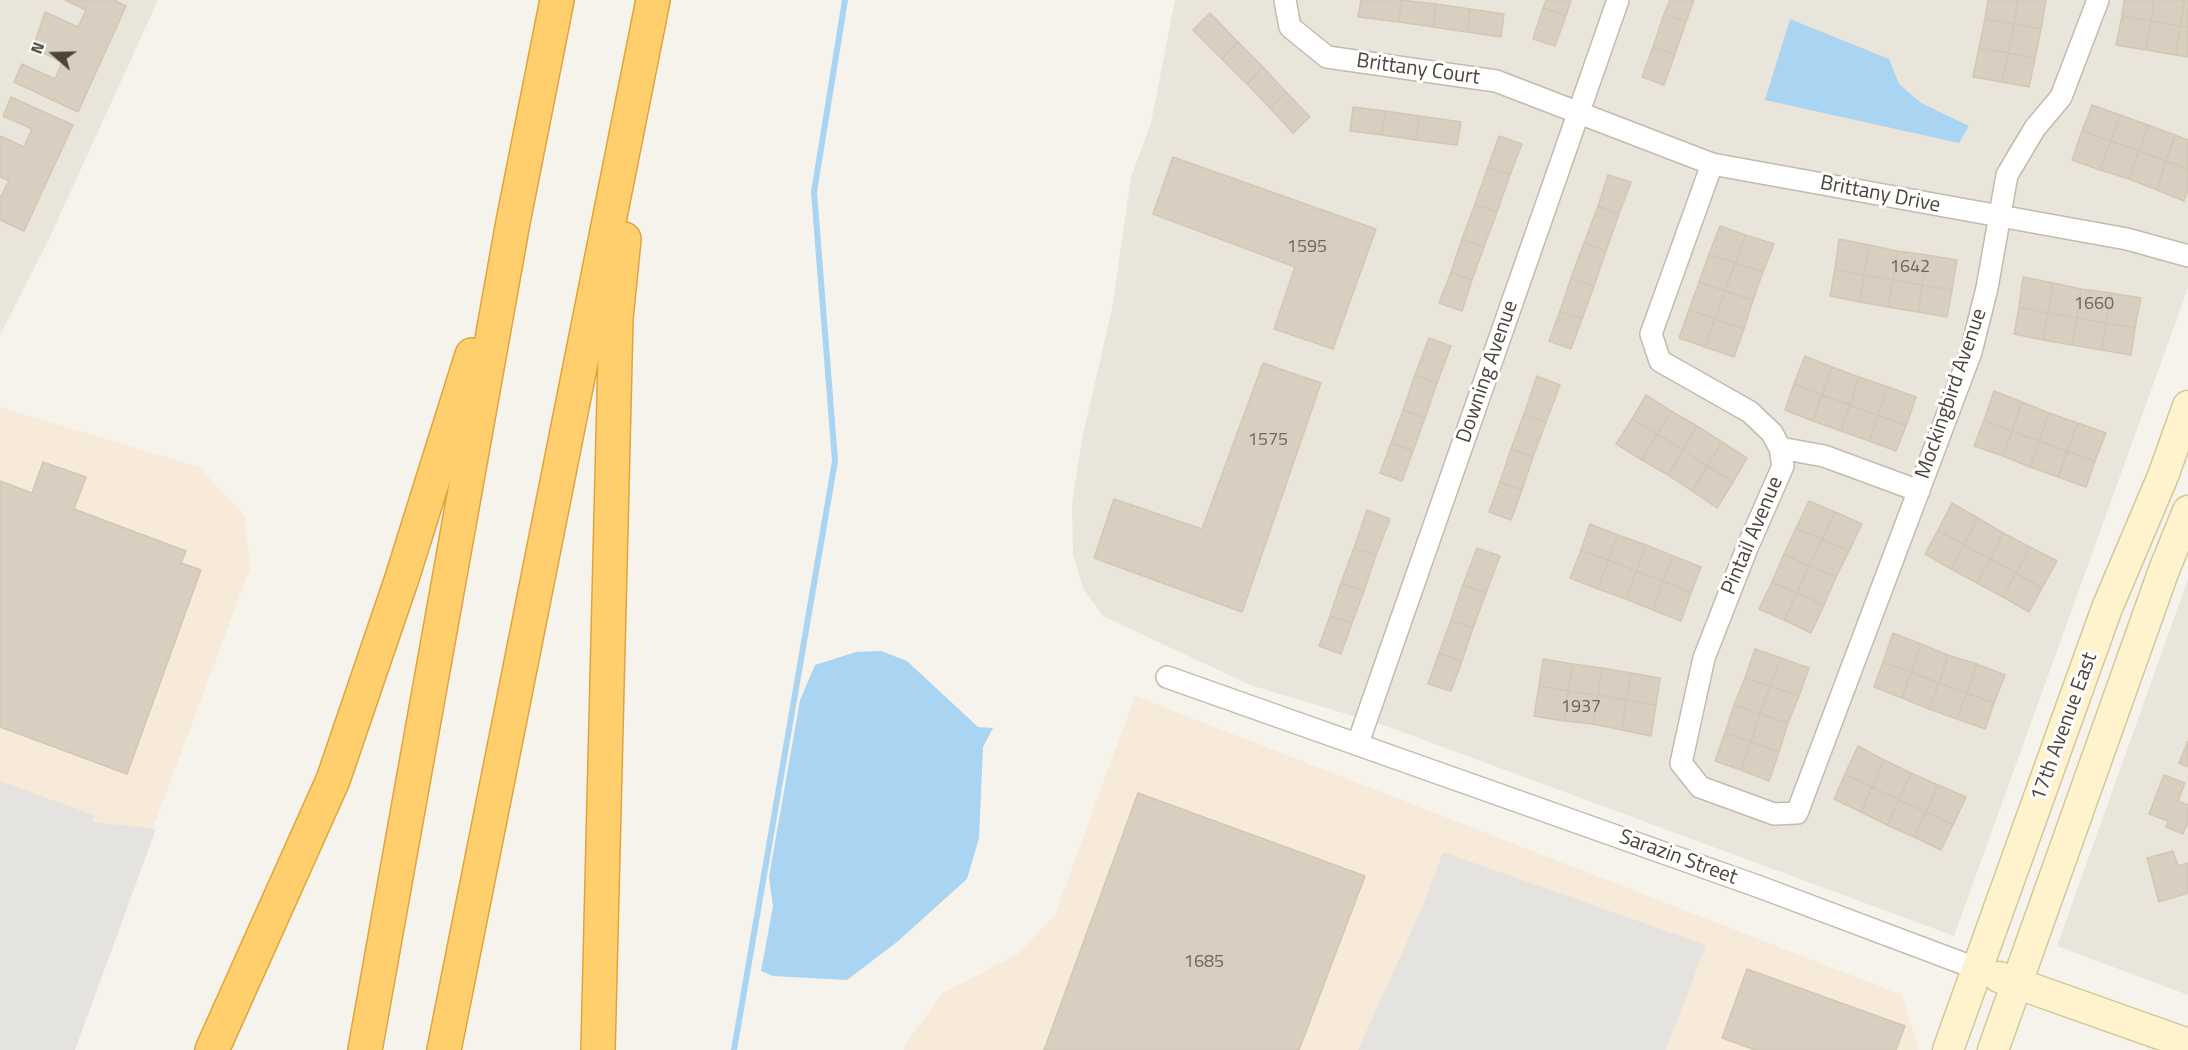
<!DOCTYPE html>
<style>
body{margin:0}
#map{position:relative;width:2188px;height:1050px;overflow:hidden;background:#f6f3ec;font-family:"Titillium Web",sans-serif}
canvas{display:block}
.north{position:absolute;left:24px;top:24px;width:60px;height:60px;-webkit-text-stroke:4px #fff;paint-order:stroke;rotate:290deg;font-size:16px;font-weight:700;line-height:24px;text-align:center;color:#4b4439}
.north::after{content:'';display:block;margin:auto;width:21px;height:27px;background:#4b4439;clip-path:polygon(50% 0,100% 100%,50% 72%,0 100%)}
</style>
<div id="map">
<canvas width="2188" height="1050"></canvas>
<div class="north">N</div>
</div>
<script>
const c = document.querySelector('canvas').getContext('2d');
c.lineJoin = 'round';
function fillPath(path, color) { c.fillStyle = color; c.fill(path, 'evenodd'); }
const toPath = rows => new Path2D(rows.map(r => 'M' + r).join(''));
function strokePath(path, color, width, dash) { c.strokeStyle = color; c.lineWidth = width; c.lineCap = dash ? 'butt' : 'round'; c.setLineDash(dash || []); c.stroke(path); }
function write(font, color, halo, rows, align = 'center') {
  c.font = font + ' "Titillium Web",sans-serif'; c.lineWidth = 6; c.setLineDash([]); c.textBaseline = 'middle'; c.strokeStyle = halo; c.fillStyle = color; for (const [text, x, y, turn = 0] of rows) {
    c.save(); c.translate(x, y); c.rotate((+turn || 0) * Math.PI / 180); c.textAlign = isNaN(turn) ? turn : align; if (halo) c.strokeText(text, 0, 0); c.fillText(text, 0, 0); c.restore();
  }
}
fillPath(toPath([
 [0,0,158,0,49,239,0,335],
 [1175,0,2188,0,2188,288,1954,936,1386,726,1250,685,1103,616,1083,588,1073,555,1072,504,1082,439,1112,309,1131,177,1151,123],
 [2188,579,2188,995,2057,946]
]), '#eae5da');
fillPath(toPath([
 [0,407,199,467,245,516,250,568,70,1050,0,1050],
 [1135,696,1902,995,1919,1050,904,1050,904,1046,943,993,1018,954,1055,915]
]), '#f7ead8');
fillPath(toPath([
 [0,781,94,815,92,822,156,829,75,1050,0,1050],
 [1443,852,1706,945,1666,1050,1358,1050,1420,913]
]), '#e5e3e0');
fillPath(toPath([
 [1790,19,1889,59,1899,84,1921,103,1969,126,1959,143,1765,100],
 [881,651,907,661,978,727,993,728,983,747,979,838,967,879,897,942,847,980,773,976,761,971,773,906,769,877,800,700,815,665,856,652]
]), '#a9d4f2');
strokePath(toPath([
 [734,1050,835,461,814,192,845,0]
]), '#a9d4f2', 6);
const building = toPath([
 [65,0,114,0,126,6,78,112,14,82,22,64,55,79,62,62,33,48,45,12,78,27,86,10,65,0],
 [1361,0,1401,0,1399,22,1358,17,1361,0],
 [1401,0,1436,4,1433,27,1399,22,1401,0],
 [1546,0,1571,0,1566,16,1543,8,1546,0],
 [1670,0,1694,0,1686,22,1664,14,1670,0],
 [1988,0,2018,0,2014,24,1985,19,1988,0],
 [2018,0,2046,0,2041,29,2014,24,2018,0],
 [2124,0,2154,0,2151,21,2122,16,2124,0],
 [2154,0,2185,0,2180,26,2151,21,2154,0],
 [2185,0,2188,0,2188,27,2180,26,2185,0],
 [1436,4,1470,9,1467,32,1433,27,1436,4],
 [1543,8,1566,16,1555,46,1533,39,1543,8],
 [1470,9,1504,14,1501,37,1467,32,1470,9],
 [1210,13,1238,42,1222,59,1193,30,1210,13],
 [1664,14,1686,22,1675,54,1653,47,1664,14],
 [2122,16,2151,21,2146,50,2116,45,2122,16],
 [1985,19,2014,24,2008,53,1979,48,1985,19],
 [2151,21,2180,26,2176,55,2146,50,2151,21],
 [2014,24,2041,29,2035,58,2008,53,2014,24],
 [2180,26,2188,27,2188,57,2176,55,2180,26],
 [1238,42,1263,67,1247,84,1222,59,1238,42],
 [1653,47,1675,54,1664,85,1642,77,1653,47],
 [1979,48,2008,53,2002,82,1973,77,1979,48],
 [2008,53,2035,58,2029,87,2002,82,2008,53],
 [1263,67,1286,92,1270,108,1247,84,1263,67],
 [1286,92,1310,117,1293,133,1270,108,1286,92],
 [11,97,73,125,24,231,0,220,0,198,9,181,0,177,0,136,24,147,32,129,3,116,11,97],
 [2092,105,2120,115,2111,141,2082,131,2092,105],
 [1353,107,1385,111,1382,135,1350,131,1353,107],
 [1385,111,1419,116,1416,140,1382,135,1385,111],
 [2120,115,2148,125,2139,151,2111,141,2120,115],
 [1419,116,1461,122,1457,145,1416,140,1419,116],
 [2148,125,2175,135,2166,161,2139,151,2148,125],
 [2082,131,2111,141,2100,170,2072,160,2082,131],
 [2175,135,2188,140,2188,169,2166,161,2175,135],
 [1499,136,1522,144,1510,175,1488,167,1499,136],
 [2111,141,2139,151,2129,179,2100,170,2111,141],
 [2139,151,2166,161,2157,190,2129,179,2139,151],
 [1173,157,1376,229,1333,349,1274,329,1295,267,1153,214,1173,157],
 [2166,161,2188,169,2188,190,2184,201,2157,190,2166,161],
 [1488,167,1510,175,1497,212,1475,204,1488,167],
 [1608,175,1631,182,1619,214,1598,206,1608,175],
 [1475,204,1497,212,1484,247,1462,239,1475,204],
 [1598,206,1619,214,1606,251,1584,243,1598,206],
 [1720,226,1746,235,1735,263,1709,254,1720,226],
 [1746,235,1774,244,1763,272,1735,263,1746,235],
 [1462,239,1484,247,1472,280,1451,272,1462,239],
 [1839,239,1869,245,1864,275,1835,269,1839,239],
 [1584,243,1606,251,1594,286,1571,278,1584,243],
 [1869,245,1897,251,1893,280,1864,275,1869,245],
 [1897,251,1927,255,1922,285,1893,280,1897,251],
 [1709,254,1735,263,1725,291,1699,282,1709,254],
 [1927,255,1957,260,1952,290,1922,285,1927,255],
 [1735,263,1763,272,1753,300,1725,291,1735,263],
 [1835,269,1864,275,1860,302,1830,296,1835,269],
 [1451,272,1472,280,1462,311,1439,303,1451,272],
 [1864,275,1893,280,1888,307,1860,302,1864,275],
 [2023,277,2053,283,2048,313,2019,307,2023,277],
 [1571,278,1594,286,1582,319,1560,311,1571,278],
 [1893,280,1922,285,1918,312,1888,307,1893,280],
 [1699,282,1725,291,1715,319,1689,310,1699,282],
 [2053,283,2081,289,2077,318,2048,313,2053,283],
 [1922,285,1952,290,1947,317,1918,312,1922,285],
 [2081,289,2111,293,2106,323,2077,318,2081,289],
 [1725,291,1753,300,1744,329,1715,319,1725,291],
 [2111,293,2141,298,2135,328,2106,323,2111,293],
 [2019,307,2048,313,2043,340,2014,334,2019,307],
 [1689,310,1715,319,1705,347,1679,338,1689,310],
 [1560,311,1582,319,1571,349,1549,341,1560,311],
 [2048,313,2077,318,2072,345,2043,340,2048,313],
 [2077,318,2106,323,2102,350,2072,345,2077,318],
 [1715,319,1744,329,1734,357,1705,347,1715,319],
 [2106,323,2135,328,2131,355,2102,350,2106,323],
 [1429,338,1451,346,1437,383,1415,375,1429,338],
 [1805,356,1832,367,1822,395,1794,384,1805,356],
 [1263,363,1321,383,1242,612,1094,558,1114,499,1202,529,1263,363],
 [1832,367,1859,377,1850,405,1822,395,1832,367],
 [1415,375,1437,383,1425,418,1403,410,1415,375],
 [1537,376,1560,385,1546,422,1524,414,1537,376],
 [1859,377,1888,387,1878,415,1850,405,1859,377],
 [1794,384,1822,395,1813,421,1785,410,1794,384],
 [1888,387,1916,397,1906,426,1878,415,1888,387],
 [1994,391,2022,402,2012,431,1984,420,1994,391],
 [1646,395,1671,411,1657,434,1632,419,1646,395],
 [1822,395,1850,405,1841,431,1813,421,1822,395],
 [2022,402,2049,413,2039,441,2012,431,2022,402],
 [1850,405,1878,415,1869,441,1841,431,1850,405],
 [1403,410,1425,418,1413,451,1391,443,1403,410],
 [1671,411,1697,426,1683,450,1657,434,1671,411],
 [2049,413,2078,423,2067,451,2039,441,2049,413],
 [1524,414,1546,422,1533,457,1511,449,1524,414],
 [1878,415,1906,426,1896,451,1869,441,1878,415],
 [1632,419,1657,434,1642,460,1616,444,1632,419],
 [1984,420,2012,431,2003,456,1974,446,1984,420],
 [2078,423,2106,433,2095,461,2067,451,2078,423],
 [1697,426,1722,442,1707,466,1683,450,1697,426],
 [2012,431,2039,441,2030,467,2003,456,2012,431],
 [1657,434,1683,450,1668,475,1642,460,1657,434],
 [2039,441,2067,451,2058,477,2030,467,2039,441],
 [1722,442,1747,458,1733,482,1707,466,1722,442],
 [1391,443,1413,451,1402,481,1380,473,1391,443],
 [1511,449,1533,457,1522,490,1500,482,1511,449],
 [1683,450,1707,466,1692,491,1668,475,1683,450],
 [2067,451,2095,461,2086,487,2058,477,2067,451],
 [43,462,86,477,74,509,186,551,181,563,201,570,127,774,0,727,0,481,32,493,43,462],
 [1707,466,1733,482,1717,508,1692,491,1707,466],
 [1500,482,1522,490,1511,520,1489,512,1500,482],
 [1809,501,1835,512,1822,539,1796,528,1809,501],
 [1952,503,1978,518,1964,545,1938,530,1952,503],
 [1367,510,1390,519,1376,555,1354,548,1367,510],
 [1835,512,1862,524,1849,551,1822,539,1835,512],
 [1978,518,2003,533,1990,559,1964,545,1978,518],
 [1590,524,1618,535,1608,560,1581,550,1590,524],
 [1796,528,1822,539,1809,566,1784,554,1796,528],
 [1938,530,1964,545,1951,569,1925,554,1938,530],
 [2003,533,2030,547,2016,573,1990,559,2003,533],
 [1618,535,1646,545,1636,571,1608,560,1618,535],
 [1822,539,1849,551,1836,577,1809,566,1822,539],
 [1646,545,1673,556,1663,581,1636,571,1646,545],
 [1964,545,1990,559,1977,583,1951,569,1964,545],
 [2030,547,2057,561,2042,588,2016,573,2030,547],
 [1354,548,1376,555,1364,591,1341,583,1354,548],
 [1477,548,1500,556,1486,593,1463,585,1477,548],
 [1581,550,1608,560,1598,589,1570,578,1581,550],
 [1784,554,1809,566,1797,593,1772,582,1784,554],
 [1673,556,1701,567,1691,593,1663,581,1673,556],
 [1990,559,2016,573,2003,597,1977,583,1990,559],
 [1608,560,1636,571,1626,599,1598,589,1608,560],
 [1809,566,1836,577,1824,605,1797,593,1809,566],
 [1636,571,1663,581,1653,610,1626,599,1636,571],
 [2016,573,2042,588,2029,612,2003,597,2016,573],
 [1663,581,1691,593,1681,621,1653,610,1663,581],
 [1772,582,1797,593,1784,620,1759,609,1772,582],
 [1341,583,1364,591,1352,623,1330,616,1341,583],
 [1463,585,1486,593,1473,628,1451,620,1463,585],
 [1797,593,1824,605,1811,633,1784,620,1797,593],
 [1330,616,1352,623,1341,654,1319,646,1330,616],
 [1451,620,1473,628,1462,661,1439,653,1451,620],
 [1893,633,1921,644,1911,672,1883,662,1893,633],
 [1921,644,1948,655,1939,683,1911,672,1921,644],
 [1755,649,1781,658,1770,686,1745,678,1755,649],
 [1439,653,1462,661,1451,691,1428,684,1439,653],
 [1948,655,1977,664,1967,693,1939,683,1948,655],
 [1781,658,1809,668,1799,696,1770,686,1781,658],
 [1543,659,1573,664,1568,691,1539,686,1543,659],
 [1883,662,1911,672,1902,698,1874,687,1883,662],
 [1573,664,1602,668,1598,695,1568,691,1573,664],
 [1977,664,2005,675,1994,703,1967,693,1977,664],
 [1602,668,1631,673,1626,700,1598,695,1602,668],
 [1911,672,1939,683,1929,709,1902,698,1911,672],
 [1631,673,1660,678,1656,705,1626,700,1631,673],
 [1745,678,1770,686,1760,714,1734,705,1745,678],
 [1939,683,1967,693,1957,719,1929,709,1939,683],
 [1539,686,1568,691,1564,721,1534,716,1539,686],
 [1770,686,1799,696,1788,723,1760,714,1770,686],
 [1568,691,1598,695,1593,724,1564,721,1568,691],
 [1967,693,1994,703,1985,729,1957,719,1967,693],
 [1598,695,1626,700,1622,730,1593,724,1598,695],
 [1626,700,1656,705,1651,736,1622,730,1626,700],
 [1734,705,1760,714,1751,742,1725,733,1734,705],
 [1760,714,1788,723,1779,752,1751,742,1760,714],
 [1725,733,1751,742,1741,770,1715,761,1725,733],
 [2188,741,2188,767,2179,763,2188,741],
 [1751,742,1779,752,1769,781,1741,770,1751,742],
 [1858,746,1884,760,1872,787,1845,774,1858,746],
 [1884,760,1911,773,1899,800,1872,787,1884,760],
 [1911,773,1938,785,1926,812,1899,800,1911,773],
 [1845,774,1872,787,1861,812,1834,799,1845,774],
 [2164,775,2185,783,2178,801,2188,805,2188,822,2183,834,2166,827,2168,821,2149,814,2164,775],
 [1938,785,1966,797,1953,825,1926,812,1938,785],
 [1872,787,1899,800,1887,825,1861,812,1872,787],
 [1138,793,1365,876,1299,1050,1044,1050,1138,793],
 [1899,800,1926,812,1914,837,1887,825,1899,800],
 [1926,812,1953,825,1941,850,1914,837,1926,812],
 [2173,851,2178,866,2188,863,2188,893,2159,902,2147,858,2173,851],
 [1747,969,1905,1026,1896,1050,1755,1050,1722,1038,1747,969]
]);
fillPath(building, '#d8cfc1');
strokePath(building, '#d3c7b4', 1.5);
const street = toPath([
 [1285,0,1290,27,1327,57,1496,81,1712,164,2127,239,2188,256],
 [1712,164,1651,334,1660,361,1750,412,1772,433,1780,448,1783,466,1747,548,1704,658,1681,763,1700,787,1774,814,1797,813,1971,352,1987,288,2007,175,2035,128,2061,97,2098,0],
 [1780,448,1824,456,1919,491],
 [1167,677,1757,886,1978,969],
 [1358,743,1618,0]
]);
const secondary = toPath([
 [1999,977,2188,1044],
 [1948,1050,2107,608,2163,476,2188,406],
 [1993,1050,2164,570,2188,511]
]);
const highway = toPath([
 [212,1050,333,780,402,578,472,355],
 [365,1050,513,222,557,0],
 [444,1050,653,0],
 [598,1050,616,318,624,239]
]);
strokePath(street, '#c2bbae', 24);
strokePath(secondary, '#d6c79b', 33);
strokePath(highway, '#e0a43c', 36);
strokePath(street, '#fff', 21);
strokePath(secondary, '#fff3cd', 30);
strokePath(highway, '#ffcf6e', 33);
write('18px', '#6e675b', null, [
 ["1595",1307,248],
 ["1642",1910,268],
 ["1660",2094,305],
 ["1575",1268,441],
 ["1937",1581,708],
 ["1685",1204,963]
]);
write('21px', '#4b4439', '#fff', [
 ["Brittany Court",1418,70,8],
 ["Brittany Drive",1880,195,11],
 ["Downing Avenue",1488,372,-71],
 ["Mockingbird Avenue",1952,394,-71],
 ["Pintail Avenue",1753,536,-67],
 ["17th Avenue East",2065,727,-70],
 ["Sarazin Street",1678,858,20]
]);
</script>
